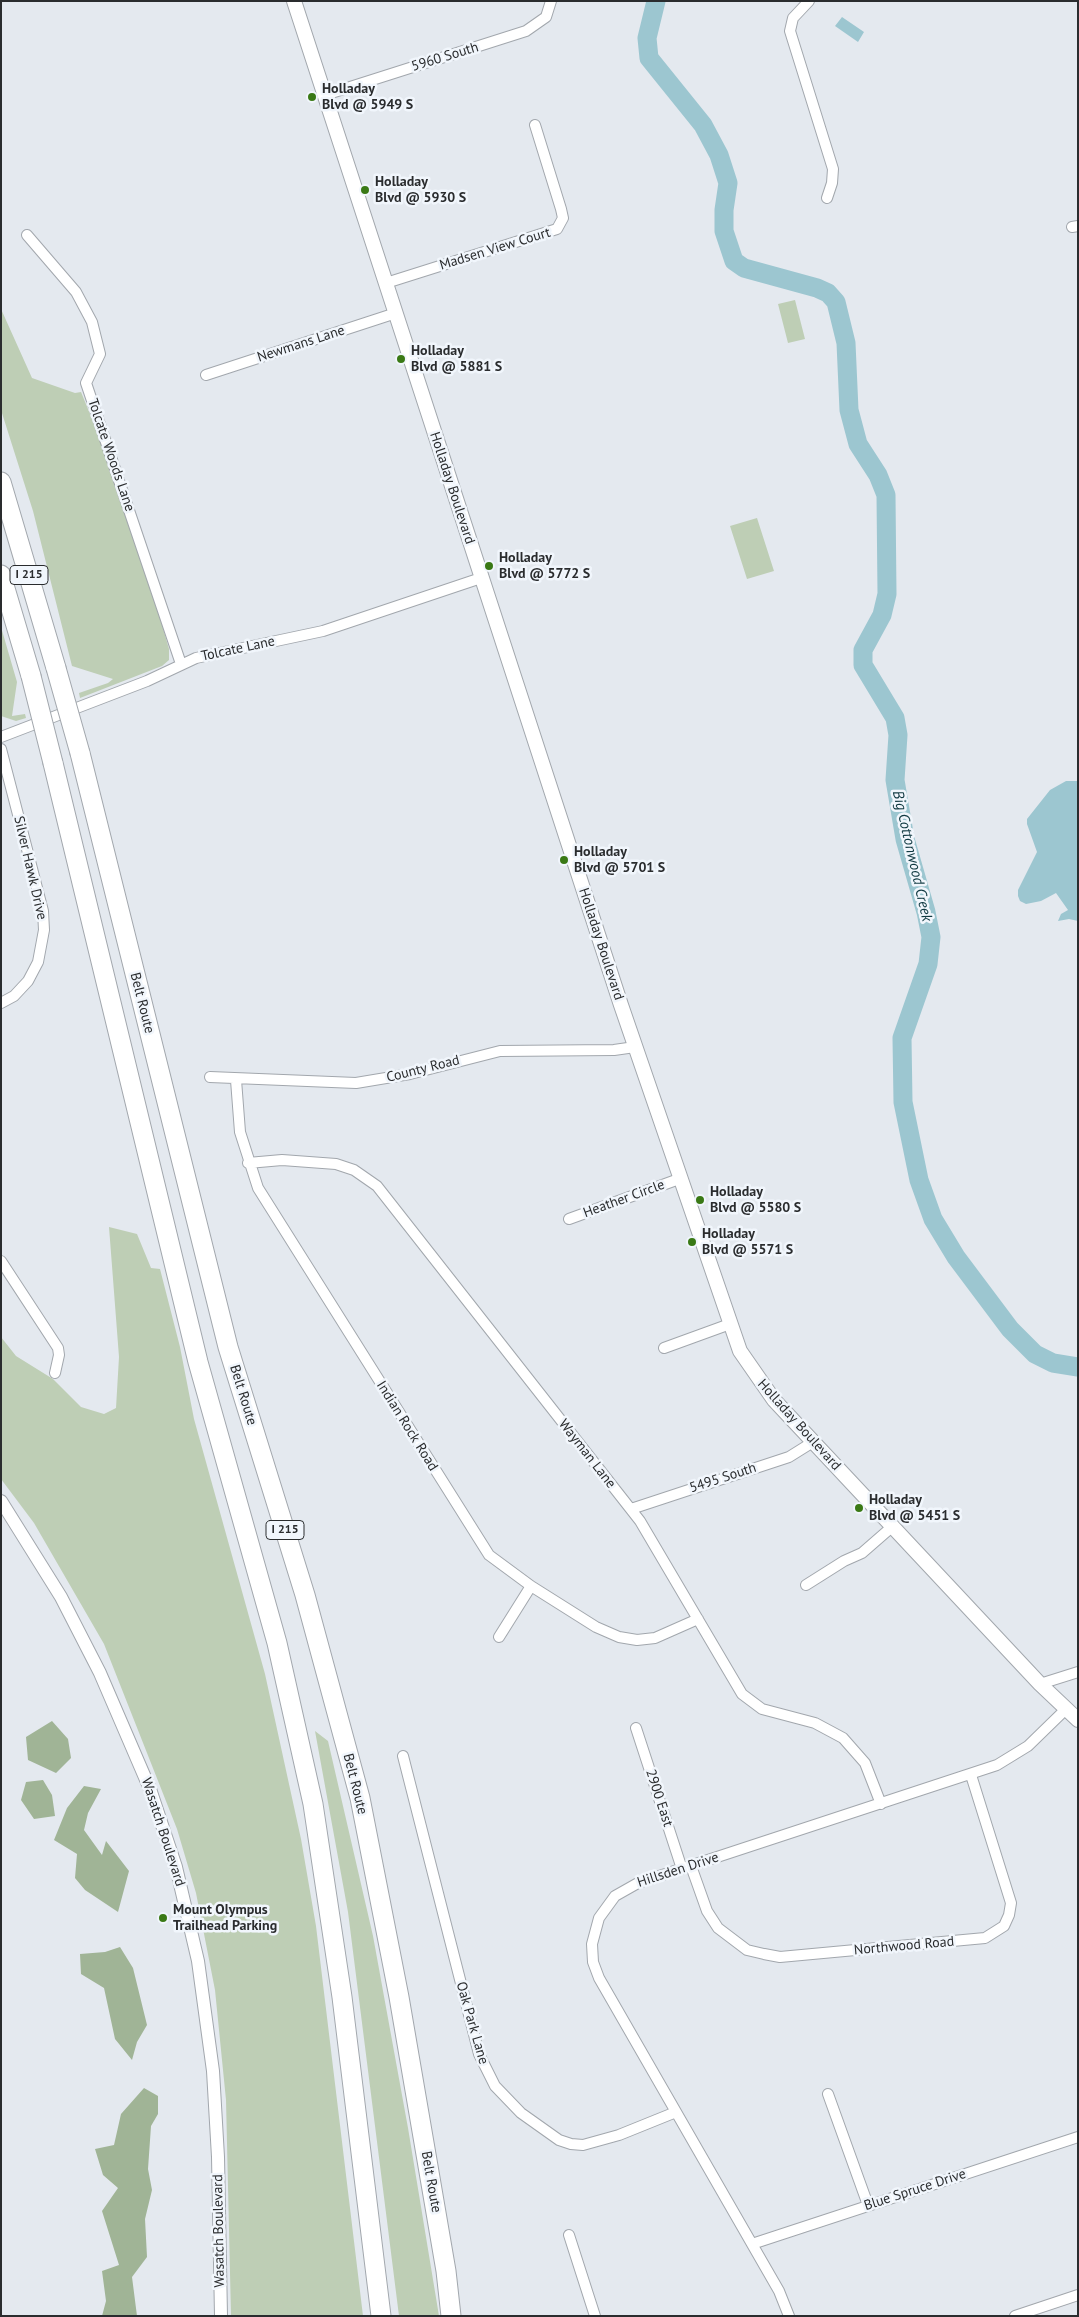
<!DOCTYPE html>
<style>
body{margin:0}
#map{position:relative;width:1079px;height:2317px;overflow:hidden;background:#e4e9ef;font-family:"PT Sans",sans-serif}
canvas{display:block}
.frame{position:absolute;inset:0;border:2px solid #2a2c2e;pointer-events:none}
</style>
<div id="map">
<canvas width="1079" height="2317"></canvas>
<div class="frame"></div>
</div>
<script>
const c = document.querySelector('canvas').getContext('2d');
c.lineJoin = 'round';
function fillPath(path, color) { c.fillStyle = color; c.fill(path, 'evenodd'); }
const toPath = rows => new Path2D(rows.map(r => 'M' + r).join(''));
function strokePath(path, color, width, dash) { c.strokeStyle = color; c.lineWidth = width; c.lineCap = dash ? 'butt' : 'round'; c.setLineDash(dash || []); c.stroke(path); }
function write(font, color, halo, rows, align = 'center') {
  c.font = font + ' "PT Sans",sans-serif'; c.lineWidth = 5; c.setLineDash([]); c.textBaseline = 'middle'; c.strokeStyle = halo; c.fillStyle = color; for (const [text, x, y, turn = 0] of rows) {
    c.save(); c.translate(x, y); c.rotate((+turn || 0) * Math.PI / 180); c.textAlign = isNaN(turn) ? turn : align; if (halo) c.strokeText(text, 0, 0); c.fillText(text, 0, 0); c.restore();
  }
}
fillPath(toPath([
 [795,300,805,339,788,343,778,304],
 [1,309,32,378,75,393,81,392,102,443,153,593,169,649,169,660,162,666,80,698,79,693,108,683,113,679,72,666,33,511,1,410],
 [757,518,774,571,747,579,730,526],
 [1,627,17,682,12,716,25,714,26,718,16,721,1,716],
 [109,1227,137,1234,151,1268,160,1269,180,1347,194,1419,265,1674,301,1839,316,1926,363,2316,231,2316,226,2100,215,1990,196,1893,177,1829,104,1644,34,1523,1,1479,1,1337,16,1356,53,1379,81,1407,104,1414,116,1408,119,1357],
 [315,1731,328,1741,373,1936,408,2128,439,2316,399,2316,348,1912]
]), '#beceb5');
fillPath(toPath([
 [52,1721,68,1739,71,1758,56,1773,28,1760,26,1737],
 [43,1780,52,1795,55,1816,34,1819,21,1800,26,1782],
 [84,1786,101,1789,88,1813,84,1830,102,1855,106,1841,129,1871,118,1912,85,1890,75,1878,77,1854,54,1840,67,1808],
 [120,1947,133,1968,147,2025,137,2042,132,2060,115,2039,104,1988,81,1974,80,1954,105,1952],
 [144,2088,158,2096,158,2114,151,2126,148,2169,152,2190,145,2219,147,2257,132,2277,137,2316,102,2316,106,2301,102,2271,119,2265,102,2211,118,2188,103,2175,95,2149,114,2145,121,2114]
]), '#a0b496');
fillPath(toPath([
 [842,17,864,32,858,42,835,26],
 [1066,781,1078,781,1078,921,1069,919,1058,921,1061,914,1068,910,1056,893,1041,901,1026,904,1020,901,1018,896,1018,890,1037,852,1027,824,1027,819,1050,790]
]), '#9cc6d0');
strokePath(toPath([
 [656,1,647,38,649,58,703,125,719,155,728,183,724,210,724,231,734,261,744,268,817,288,828,293,836,302,846,343,849,410,858,444,878,475,886,495,887,594,882,615,863,650,863,665,895,718,898,735,895,780,905,839,926,912,931,937,928,964,902,1038,903,1102,919,1180,933,1219,956,1257,1010,1329,1035,1354,1053,1363,1078,1367]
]), '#9cc6d0', 19);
const minor = toPath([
 [809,1,793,18,790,31,833,169,832,183,827,198],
 [325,95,526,31,546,17,551,1],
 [1072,227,1078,226],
 [27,235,76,292,92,322,100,354,86,383,181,664],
 [386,283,557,229,563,218,561,209,535,125],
 [206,375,396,313],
 [1,737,147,681,196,658,323,631,481,578],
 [1,749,43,911,44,930,38,962,28,981,14,996,1,1003],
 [210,1077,356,1083,410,1074,500,1051,614,1050,635,1047],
 [236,1080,240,1132,258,1188,489,1555,531,1586,596,1627,619,1637,637,1640,655,1638,698,1619],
 [248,1163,282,1160,336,1164,354,1170,377,1186,640,1521,742,1694,762,1709,815,1723,843,1738,865,1763,881,1804],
 [569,1219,679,1179],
 [1,1261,58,1348,59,1355,55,1373],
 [664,1348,730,1324],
 [631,1509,789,1457,813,1442],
 [806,1585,844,1561,862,1553,893,1526],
 [499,1637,531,1586],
 [1040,1684,1078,1672],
 [636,1728,682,1869],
 [403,1756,479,2054,495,2086,521,2113,559,2140,571,2144,583,2145,619,2135,676,2112],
 [691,1866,707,1911,718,1928,747,1950,764,1954,780,1957,985,1938,1004,1926,1009,1915,1011,1903,971,1775],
 [828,2094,868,2205],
 [569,2235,595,2316],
 [752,2244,1078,2137],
 [789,2316,779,2291,599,1978,593,1962,592,1944,599,1918,615,1896,638,1883,997,1765,1028,1746,1066,1709],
 [1015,2316,1078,2295]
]);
const tertiary = toPath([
 [1,1501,61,1597,100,1673,150,1789,176,1867,198,1961,213,2071,218,2157,221,2316]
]);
const secondary = toPath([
 [294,1,621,1005,740,1351,774,1400,1040,1684,1078,1720]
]);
const motorway = toPath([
 [1,482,56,668],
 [1,575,31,676],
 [80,753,228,1347,305,1595,360,1798,399,1997,446,2271,451,2316],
 [53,763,198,1362,277,1643,313,1804,342,1997,381,2316]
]);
strokePath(minor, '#a2a7ad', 12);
strokePath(tertiary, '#a2a7ad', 14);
strokePath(secondary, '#a2a7ad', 16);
strokePath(motorway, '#a2a7ad', 21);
strokePath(minor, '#fff', 10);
strokePath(tertiary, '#fff', 12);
strokePath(secondary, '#fff', 14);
strokePath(motorway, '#fff', 19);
const motorwayBridge = toPath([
 [56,668,80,753],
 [31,676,53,763]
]);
strokePath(motorwayBridge, '#a2a7ad', 21, []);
strokePath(motorwayBridge, '#fff', 19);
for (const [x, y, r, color] of [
 [312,97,5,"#3a7915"],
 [365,190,5,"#3a7915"],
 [401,359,5,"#3a7915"],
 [489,566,5,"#3a7915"],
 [564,860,5,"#3a7915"],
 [700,1200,5,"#3a7915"],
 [692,1242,5,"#3a7915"],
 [859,1508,5,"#3a7915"],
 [163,1918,5,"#3a7915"]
]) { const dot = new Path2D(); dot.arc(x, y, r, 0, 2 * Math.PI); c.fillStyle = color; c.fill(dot); strokePath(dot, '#f1f6fc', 2); }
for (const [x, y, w] of [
 [29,575,38],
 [285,1530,38]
]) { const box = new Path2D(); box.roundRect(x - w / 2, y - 9.5, w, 19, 4); c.fillStyle = '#f1f6fc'; c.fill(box); strokePath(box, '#2a2c2e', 1); }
write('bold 12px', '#2a2c2e', null, [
 ["I 215",29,575],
 ["I 215",285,1530]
]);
write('14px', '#2a2c2e', '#f1f6fc', [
 ["5960 South",445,57,-17],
 ["Madsen View Court",495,249,-17],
 ["Newmans Lane",301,344,-18],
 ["Tolcate Woods Lane",111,455,71],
 ["Holladay Boulevard",452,488,72],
 ["Tolcate Lane",238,649,-12],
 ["Silver Hawk Drive",30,868,77],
 ["Holladay Boulevard",601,944,72],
 ["Belt Route",142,1003,76],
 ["County Road",423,1069,-14],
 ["Heather Circle",624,1199,-20],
 ["Belt Route",243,1395,73],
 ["Holladay Boulevard",799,1425,48],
 ["Indian Rock Road",407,1426,58],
 ["Wayman Lane",587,1454,52],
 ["5495 South",723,1478,-18],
 ["Belt Route",355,1784,76],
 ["2900 East",659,1798,72],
 ["Wasatch Boulevard",163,1832,72],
 ["Hillsden Drive",678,1870,-18],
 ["Northwood Road",904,1946,-5],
 ["Oak Park Lane",472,2023,74],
 ["Belt Route",431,2182,80],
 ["Blue Spruce Drive",915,2190,-18],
 ["Wasatch Boulevard",219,2231,-91]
]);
write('bold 14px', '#2a2c2e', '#f1f6fc', [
 ["Holladay",322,89],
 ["Blvd @ 5949 S",322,105],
 ["Holladay",375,182],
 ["Blvd @ 5930 S",375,198],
 ["Holladay",411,351],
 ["Blvd @ 5881 S",411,367],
 ["Holladay",499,558],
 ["Blvd @ 5772 S",499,574],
 ["Holladay",574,852],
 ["Blvd @ 5701 S",574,868],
 ["Holladay",710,1192],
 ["Blvd @ 5580 S",710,1208],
 ["Holladay",702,1234],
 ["Blvd @ 5571 S",702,1250],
 ["Holladay",869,1500],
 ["Blvd @ 5451 S",869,1516],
 ["Mount Olympus",173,1910],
 ["Trailhead Parking",173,1926]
], 'left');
write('italic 15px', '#113a42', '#f1f6fc', [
 ["Big Cottonwood Creek",912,856,77]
]);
</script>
